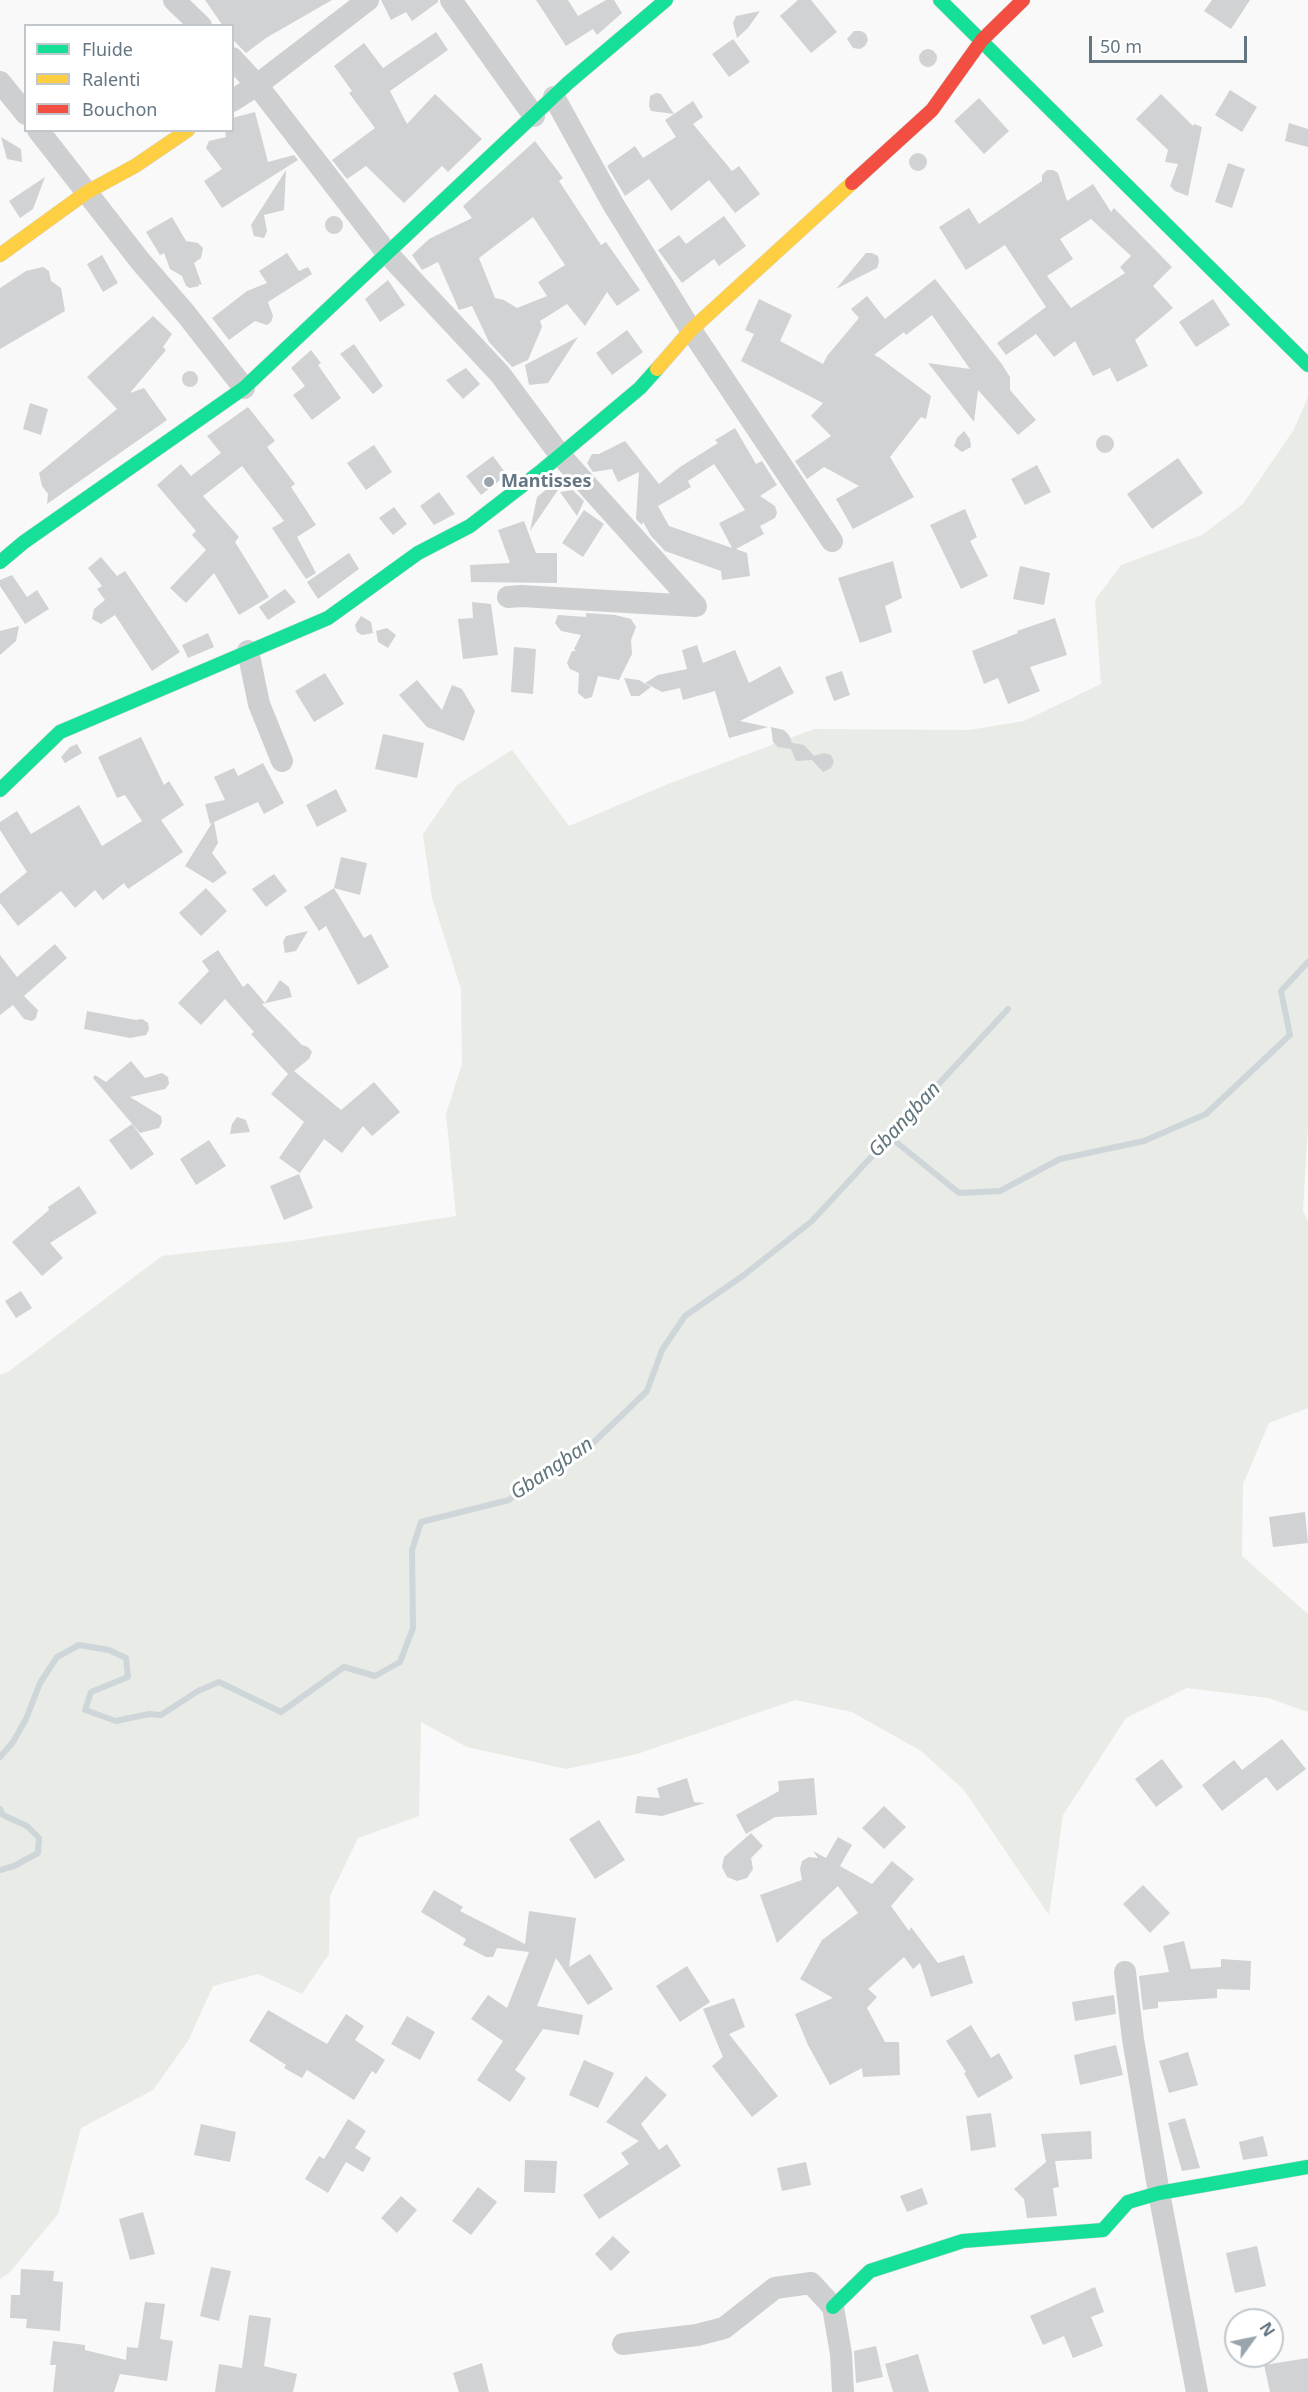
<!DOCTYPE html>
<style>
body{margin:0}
#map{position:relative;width:1308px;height:2392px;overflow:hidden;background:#f9f9f9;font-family:"Noto Sans",sans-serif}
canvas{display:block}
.legend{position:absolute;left:24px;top:24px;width:210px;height:108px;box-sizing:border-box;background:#fff;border:2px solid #c1c8cd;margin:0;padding:8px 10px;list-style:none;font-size:18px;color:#657683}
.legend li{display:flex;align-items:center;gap:12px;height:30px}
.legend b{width:30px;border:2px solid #c1c8cd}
.north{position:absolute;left:1224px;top:2308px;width:60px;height:60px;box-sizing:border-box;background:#fff;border:2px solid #c1c8cd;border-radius:50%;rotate:57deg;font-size:16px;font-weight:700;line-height:24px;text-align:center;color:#657683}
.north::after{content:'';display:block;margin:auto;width:21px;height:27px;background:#99a4ac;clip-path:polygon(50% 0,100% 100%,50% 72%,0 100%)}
.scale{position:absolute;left:1089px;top:36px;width:158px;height:27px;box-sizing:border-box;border:3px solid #657683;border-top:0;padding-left:8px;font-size:18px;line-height:21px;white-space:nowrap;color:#657683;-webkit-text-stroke:4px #fff;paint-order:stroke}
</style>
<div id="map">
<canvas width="1308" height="2392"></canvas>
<ul class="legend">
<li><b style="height:8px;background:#16e098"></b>Fluide</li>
<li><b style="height:8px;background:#ffcf43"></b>Ralenti</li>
<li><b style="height:8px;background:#f24e42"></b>Bouchon</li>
</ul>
<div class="north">N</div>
<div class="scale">50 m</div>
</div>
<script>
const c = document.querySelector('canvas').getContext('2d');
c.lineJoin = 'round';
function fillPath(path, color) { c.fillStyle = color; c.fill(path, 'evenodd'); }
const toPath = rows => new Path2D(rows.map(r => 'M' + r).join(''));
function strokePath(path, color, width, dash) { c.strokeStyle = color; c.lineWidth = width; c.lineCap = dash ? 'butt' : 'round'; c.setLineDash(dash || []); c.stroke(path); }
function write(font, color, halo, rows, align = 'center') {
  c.font = font + ' "Noto Sans",sans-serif'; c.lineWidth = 6; c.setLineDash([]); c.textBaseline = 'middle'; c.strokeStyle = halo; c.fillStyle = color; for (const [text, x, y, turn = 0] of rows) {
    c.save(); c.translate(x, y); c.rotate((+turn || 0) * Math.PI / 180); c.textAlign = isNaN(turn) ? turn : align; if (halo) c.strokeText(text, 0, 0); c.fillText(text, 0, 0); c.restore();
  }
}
fillPath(toPath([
 [1308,397,1308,1124,1303,1211,1308,1221,1308,1408,1269,1423,1243,1484,1242,1556,1308,1614,1308,1712,1268,1698,1187,1688,1126,1718,1063,1815,1049,1915,964,1790,921,1751,852,1712,795,1700,637,1754,566,1769,467,1747,421,1722,419,1816,358,1838,330,1896,329,1954,302,1994,258,1974,213,1986,188,2041,153,2090,81,2128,58,2214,9,2273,0,2279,0,1375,8,1372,162,1256,294,1241,456,1216,446,1114,462,1064,461,989,432,898,423,834,457,785,512,750,569,826,668,784,814,729,969,730,1024,721,1101,684,1095,600,1121,565,1202,535,1243,504,1293,431]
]), '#e8ebe6');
strokePath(toPath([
 [890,1137,959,1193,1000,1191,1060,1159,1144,1141,1206,1114,1290,1035,1281,991,1308,962],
 [0,1757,13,1742,26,1719,40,1683,57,1657,79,1645,109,1650,126,1658,128,1677,91,1692,85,1710,116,1721,149,1714,161,1715,198,1691,219,1682,281,1712,344,1667,375,1676,400,1662,413,1628,412,1550,421,1522,509,1500,555,1463,593,1443,647,1391,662,1350,685,1316,744,1275,812,1221,1008,1009],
 [0,1809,3,1815,27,1826,39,1838,38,1853,14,1866,0,1870]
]), '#ced6d9', 6);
fillPath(toPath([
 [205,0,332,0,266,38,246,53,232,39,232,26,223,26],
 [381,0,438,0,438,2,412,21,406,12,391,20],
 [536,0,568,0,578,16,606,0,614,0,622,13,597,35,593,29,566,46],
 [798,0,811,0,837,32,811,53,780,16],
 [1212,0,1250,0,1231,29,1204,11],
 [760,11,748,28,737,38,733,23,736,16],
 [854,31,861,31,866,34,868,40,865,46,860,49,853,48,847,39],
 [436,32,448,50,390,91,407,124,435,94,482,139,448,172,442,166,404,203,366,166,347,179,332,160,375,128,349,93,352,91,334,66,364,43,383,68],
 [733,39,750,62,729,77,712,54],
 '919 58a9 9 0 1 1 18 0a9 9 0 1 1-18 0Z',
 [1230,90,1257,107,1242,132,1215,115],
 [656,93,661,94,674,114,693,101,703,117,693,124,732,171,739,166,760,194,735,213,709,180,671,211,649,179,625,196,607,166,635,146,643,158,676,137,665,120,674,114,651,111,649,106,650,96],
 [1161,94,1193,126,1194,124,1202,127,1188,196,1175,191,1170,186,1178,164,1165,162,1168,150,1136,119],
 [979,98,1009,131,984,154,954,121],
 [255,112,268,162,294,155,298,160,222,208,204,181,222,169,206,148,209,141,226,137,225,130,232,130,232,118],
 [1289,123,1308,129,1308,147,1285,141],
 [1,137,21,149,22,162,7,159],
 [535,141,563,178,559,181,601,245,606,242,640,290,617,306,607,292,585,326,567,304,540,321,542,327,528,360,512,367,489,342,472,306,459,310,438,262,422,270,412,255,429,239,472,218,463,206],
 [533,217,565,265,538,282,547,296,517,308,504,300,495,298,479,258],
 '909 162a9 9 0 1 1 18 0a9 9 0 1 1-18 0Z',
 [1228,163,1245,169,1232,208,1215,202],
 [286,170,284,210,264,215,267,231,264,238,254,236,251,225],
 [1047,170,1053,170,1058,173,1067,201,1093,184,1111,212,1114,208,1172,267,1153,286,1173,308,1135,340,1148,366,1117,382,1110,368,1093,376,1075,341,1054,357,1036,334,1006,355,997,343,1046,307,1005,245,966,270,939,227,969,208,979,224,1042,181,1042,175],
 [1091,219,1131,256,1120,267,1125,273,1071,308,1047,276,1073,259,1060,239],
 [45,177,33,209,20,218,9,201],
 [724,216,746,246,719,266,714,259,682,283,658,250,679,235,686,244],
 '325 225a9 9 0 1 1 18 0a9 9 0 1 1-18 0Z',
 [172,217,186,241,198,243,203,248,201,258,194,263,202,285,199,284,199,286,190,288,186,286,182,276,170,269,164,253,160,255,146,232],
 [287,253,299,271,308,267,312,274,268,302,273,316,271,322,267,325,255,321,229,340,212,318,247,291,267,283,259,271],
 [866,253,872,253,878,256,879,262,877,268,836,289],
 [102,255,118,283,103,292,87,264],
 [43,267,49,271,51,281,61,288,65,311,0,349,0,288,26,271],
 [935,279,1001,363,1010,377,1010,390,1036,420,1018,435,978,390,974,422,928,363,970,369,932,315,906,335,904,332,874,355,880,358,931,396,926,419,921,417,890,457,914,497,853,529,836,499,859,486,824,467,807,479,795,461,831,436,811,416,823,403,741,361,754,334,745,330,759,299,792,315,780,341,823,364,827,356,859,318,851,309,867,296,885,319],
 [388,280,405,305,380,322,365,299],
 [1213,299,1230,325,1196,347,1179,322],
 [153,316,172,334,163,347,166,350,130,393,144,388,167,420,47,504,48,494,42,486,39,473,117,409,87,377],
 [627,330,643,352,612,375,596,353],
 [578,337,548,383,529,385,525,365],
 [354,344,383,386,373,394,340,354],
 [311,350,321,363,318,365,341,398,312,420,293,395,305,386,291,368],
 [466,368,480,384,463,399,446,380],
 '182 379a8 8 0 1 1 16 0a8 8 0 1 1-16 0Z',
 [30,403,48,409,41,435,23,429],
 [248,407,275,441,267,447,295,484,291,487,316,525,297,537,316,573,306,579,272,528,284,521,242,466,203,496,239,537,235,542,269,597,239,615,214,573,186,603,170,588,206,550,192,535,196,531,157,485,181,464,191,476,221,453,207,436],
 [735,428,756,464,762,461,777,485,760,496,775,506,777,513,775,518,760,526,764,534,736,549,747,553,750,576,722,580,721,571,665,551,651,536,643,522,642,525,636,519,639,472,618,482,612,469,593,472,587,463,592,454,599,454,625,441,659,484,680,467,718,443,715,440],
 [714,464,745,510,719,523,732,548,669,526,658,506,691,487,688,481],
 [964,431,970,439,971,447,962,452,954,446,957,438],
 '1096 444a9 9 0 1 1 18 0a9 9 0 1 1-18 0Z',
 [374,445,392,472,366,490,347,463],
 [493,456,507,475,481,495,466,476],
 [1178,458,1203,493,1152,529,1127,494],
 [1037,465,1051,492,1025,505,1011,479],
 [553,484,558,490,530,531,537,497],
 [573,490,584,501,577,516,560,492],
 [439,492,455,514,434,525,420,506],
 [394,507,407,524,393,535,379,518],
 [965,509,977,537,970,541,988,576,961,589,930,525],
 [584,510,604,524,583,557,562,543],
 [524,521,536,553,557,553,557,583,471,582,470,565,510,563,498,530],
 [349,553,359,569,318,599,307,582],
 [101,557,117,576,125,571,180,652,152,671,115,615,101,624,92,619,94,609,105,600,97,589,102,586,88,568],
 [893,561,902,598,885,606,892,632,860,643,838,578],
 [1020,566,1050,573,1044,605,1013,599],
 [12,575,27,597,37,590,49,609,25,624,0,586,0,580],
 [285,589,296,602,268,620,259,607],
 [472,602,491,604,498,655,463,659,458,619,473,618],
 [586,613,615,615,631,619,636,627,631,640,632,654,619,680,598,676,592,697,585,699,578,693,579,673,570,669,567,663,572,651,576,651,574,649,581,635,561,631,555,623,558,615,586,617],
 [361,616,371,622,373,633,362,635,357,632,355,625],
 [1055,618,1067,655,1030,667,1040,691,1008,704,998,678,984,684,972,651,1018,633,1017,631],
 [19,626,16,641,0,655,0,631],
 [387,628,396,635,388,648,378,642,376,631],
 [208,633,214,647,188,658,182,645],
 [697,645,703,663,735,650,749,683,780,666,794,693,740,721,768,727,729,738,715,691,683,700,680,688,662,692,645,683,658,675,687,669,682,650],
 [514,647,536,649,533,694,511,692],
 [842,671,850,695,834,701,825,677],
 [325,673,344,704,314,722,295,691],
 [624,678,639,680,651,687,639,696,631,696],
 [417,680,442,710,452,685,462,689,475,711,464,741,427,727,399,695],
 [771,727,784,730,789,735,792,743,804,745,814,756,824,753,831,755,834,762,831,768,823,772,812,760,796,761,791,749,778,747,773,742],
 [383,734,424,743,417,778,375,769],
 [141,737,164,785,169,781,184,805,161,820,183,852,128,889,124,883,103,900,95,890,75,908,61,891,18,926,0,903,0,894,27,872,0,830,0,822,17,811,31,834,79,805,102,846,142,821,125,795,117,798,98,757],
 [77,744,82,753,65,763,61,757,70,747],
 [263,763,284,803,264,814,258,802,214,822,218,843,212,853,227,873,213,883,185,866,212,823,210,824,205,804,225,800,214,777,234,768,238,776],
 [336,789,347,811,317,827,306,805],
 [341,857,367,863,360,895,334,888],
 [274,874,287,891,266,907,252,889],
 [206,888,227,911,201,936,179,913],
 [334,888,364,938,371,934,389,967,358,985,326,926,319,931,304,907],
 [308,931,296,951,285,953,283,942,286,936],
 [55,944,67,958,24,996,38,1010,36,1018,32,1021,24,1019,13,1005,0,1015,0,955,17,977],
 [218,950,243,987,248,983,265,1003,280,980,289,987,292,997,262,1004,302,1045,308,1047,312,1052,309,1059,294,1071,341,1110,374,1082,400,1112,372,1136,363,1126,342,1153,324,1139,300,1173,279,1158,304,1122,271,1094,288,1074,251,1034,254,1032,225,999,201,1025,178,1003,209,971,202,961],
 [87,1011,136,1020,142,1019,148,1023,149,1029,146,1035,130,1038,84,1029],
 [131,1061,145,1078,162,1073,168,1077,169,1084,165,1089,130,1097,161,1116,162,1122,159,1128,140,1133,93,1078,95,1075,106,1082],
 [237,1117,246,1120,250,1132,230,1134,232,1124],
 [132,1124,154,1154,131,1170,109,1140],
 [209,1140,226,1166,196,1185,180,1159],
 [299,1174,313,1208,284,1220,270,1186],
 [79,1186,97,1213,50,1243,63,1258,42,1276,12,1242,49,1210,48,1207],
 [21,1291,32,1308,16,1318,5,1301],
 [1305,1512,1308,1543,1273,1547,1269,1517],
 [1282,1739,1306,1769,1277,1791,1266,1777,1222,1811,1202,1785,1234,1760,1242,1770],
 [1162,1759,1183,1787,1156,1807,1135,1779],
 [687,1778,694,1802,705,1803,662,1816,635,1813,637,1796,660,1798,657,1788],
 [814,1778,817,1815,775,1817,746,1834,736,1815,779,1791,778,1781],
 [884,1806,906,1827,884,1849,862,1828],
 [599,1820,625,1860,595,1879,569,1839],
 [751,1833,763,1846,751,1858,753,1869,747,1878,737,1881,727,1877,722,1867,724,1857],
 [838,1837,852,1845,840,1866,872,1884,892,1861,914,1879,891,1906,909,1931,911,1927,938,1963,964,1955,973,1983,931,1997,920,1963,913,1969,904,1957,868,1989,877,1997,867,2008,885,2042,899,2042,900,2075,863,2077,862,2068,830,2085,808,2045,795,2014,833,1998,800,1979,822,1940,858,1913,838,1886,777,1943,760,1895,802,1880,800,1869,802,1861,809,1857,818,1858,813,1851,826,1858],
 [1143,1885,1170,1913,1150,1933,1123,1904],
 [434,1890,463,1907,460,1911,525,1944,529,1911,576,1918,569,1967,590,1954,613,1989,588,2005,556,1958,537,2006,583,2015,579,2035,543,2029,515,2070,526,2078,510,2102,477,2080,503,2041,471,2019,488,1995,507,2008,529,1952,497,1948,493,1957,486,1957,463,1945,466,1939,421,1912],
 [1184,1941,1191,1969,1221,1967,1221,1959,1251,1961,1250,1990,1217,1989,1217,1998,1158,2002,1158,2008,1143,2010,1139,1976,1169,1972,1163,1946],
 [687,1966,710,2002,680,2022,656,1986],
 [1114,1995,1116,2014,1075,2021,1072,2002],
 [734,1998,745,2027,729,2034,778,2096,752,2117,712,2066,723,2057,703,2009],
 [268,2010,327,2044,346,2014,364,2026,355,2040,385,2060,376,2074,372,2071,354,2100,307,2070,302,2078,284,2068,286,2065,249,2041],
 [407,2016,435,2032,420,2060,391,2044],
 [971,2025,991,2058,999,2053,1013,2078,978,2098,964,2073,966,2072,946,2041],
 [1116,2045,1123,2075,1080,2085,1074,2055],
 [1188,2052,1198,2085,1169,2093,1159,2061],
 [584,2060,614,2073,598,2108,569,2095],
 [646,2076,667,2095,641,2124,659,2150,667,2144,681,2166,599,2219,583,2195,629,2164,621,2153,639,2141,606,2122],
 [991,2113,996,2147,971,2151,966,2116],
 [1185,2118,1200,2168,1182,2171,1168,2123],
 [348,2119,366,2131,355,2148,371,2158,363,2172,346,2162,328,2193,305,2179,319,2156,324,2159],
 [201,2124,236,2132,230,2162,194,2155],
 [1091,2131,1092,2159,1055,2161,1059,2187,1053,2188,1057,2216,1027,2218,1024,2199,1014,2189,1046,2162,1041,2134],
 [1263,2136,1268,2156,1243,2160,1239,2142],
 [525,2160,557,2161,555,2193,524,2192],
 [806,2162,811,2185,782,2191,777,2168],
 [478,2187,497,2202,471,2235,452,2221],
 [922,2188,928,2204,907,2212,900,2196],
 [401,2196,417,2210,397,2233,381,2218],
 [143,2212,155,2254,130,2260,119,2219],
 [613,2236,630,2252,611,2271,595,2254],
 [1257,2246,1266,2286,1235,2293,1226,2253],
 [211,2267,231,2271,219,2321,200,2316],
 [21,2269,54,2271,53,2281,63,2282,60,2331,26,2328,27,2319,10,2318,11,2295,20,2295],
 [1095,2287,1104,2312,1091,2317,1103,2346,1073,2358,1064,2336,1043,2345,1030,2316],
 [145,2302,165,2304,160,2339,173,2341,167,2381,120,2374,114,2392,53,2392,56,2365,50,2365,53,2341,85,2345,85,2350,126,2360,127,2347,138,2348],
 [249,2315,271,2318,264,2366,297,2374,293,2392,215,2392,219,2364,242,2368],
 [876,2346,883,2377,856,2383,854,2351],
 [918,2354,929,2392,893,2392,885,2364],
 [1308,2358,1308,2392,1270,2392,1264,2365],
 [482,2363,489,2392,459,2392,453,2373]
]), '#d0d2d3');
const fast = toPath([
 [940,0,1308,365],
 [0,562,24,542,244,388,568,83,666,0],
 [0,790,60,732,328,618,418,553,470,526,540,472,640,388,657,369],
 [833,2307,870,2271,963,2241,1103,2230,1128,2202,1159,2193,1308,2167]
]);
const slow = toPath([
 [0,255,87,192,135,166,188,130],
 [657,369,691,330,852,183]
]);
const jam = toPath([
 [852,183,932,110,982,40,1023,0]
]);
strokePath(fast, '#d5d6d7', 15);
strokePath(slow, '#d5d6d7', 15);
strokePath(jam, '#d5d6d7', 15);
strokePath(toPath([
 [174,0,201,26],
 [451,0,534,116],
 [232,58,257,85,387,253,500,374,560,455,696,606],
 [0,82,26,114],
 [554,97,613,204,691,330,832,541],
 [232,101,257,85,368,0],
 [38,130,141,262,186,314,244,388],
 [508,597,521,596,696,606],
 [248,651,259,704,282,761],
 [1125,1972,1133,2039,1159,2193,1197,2392],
 [623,2344,697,2335,724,2328,775,2288,811,2283,833,2307,841,2354,843,2392]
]), '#cecfd0', 22);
strokePath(fast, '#16e098', 14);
strokePath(slow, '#ffcf43', 14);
strokePath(jam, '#f24e42', 14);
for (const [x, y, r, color] of [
 [489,482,6,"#99a4ac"]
]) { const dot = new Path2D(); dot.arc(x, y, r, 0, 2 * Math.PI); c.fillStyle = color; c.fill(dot); strokePath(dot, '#fff', 2); }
write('bold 18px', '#657683', '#fff', [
 ["Mantisses",501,482]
], 'left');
write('italic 20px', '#60757c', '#fff', [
 ["Gbangban",905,1120,-47],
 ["Gbangban",552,1469,-34]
]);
</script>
